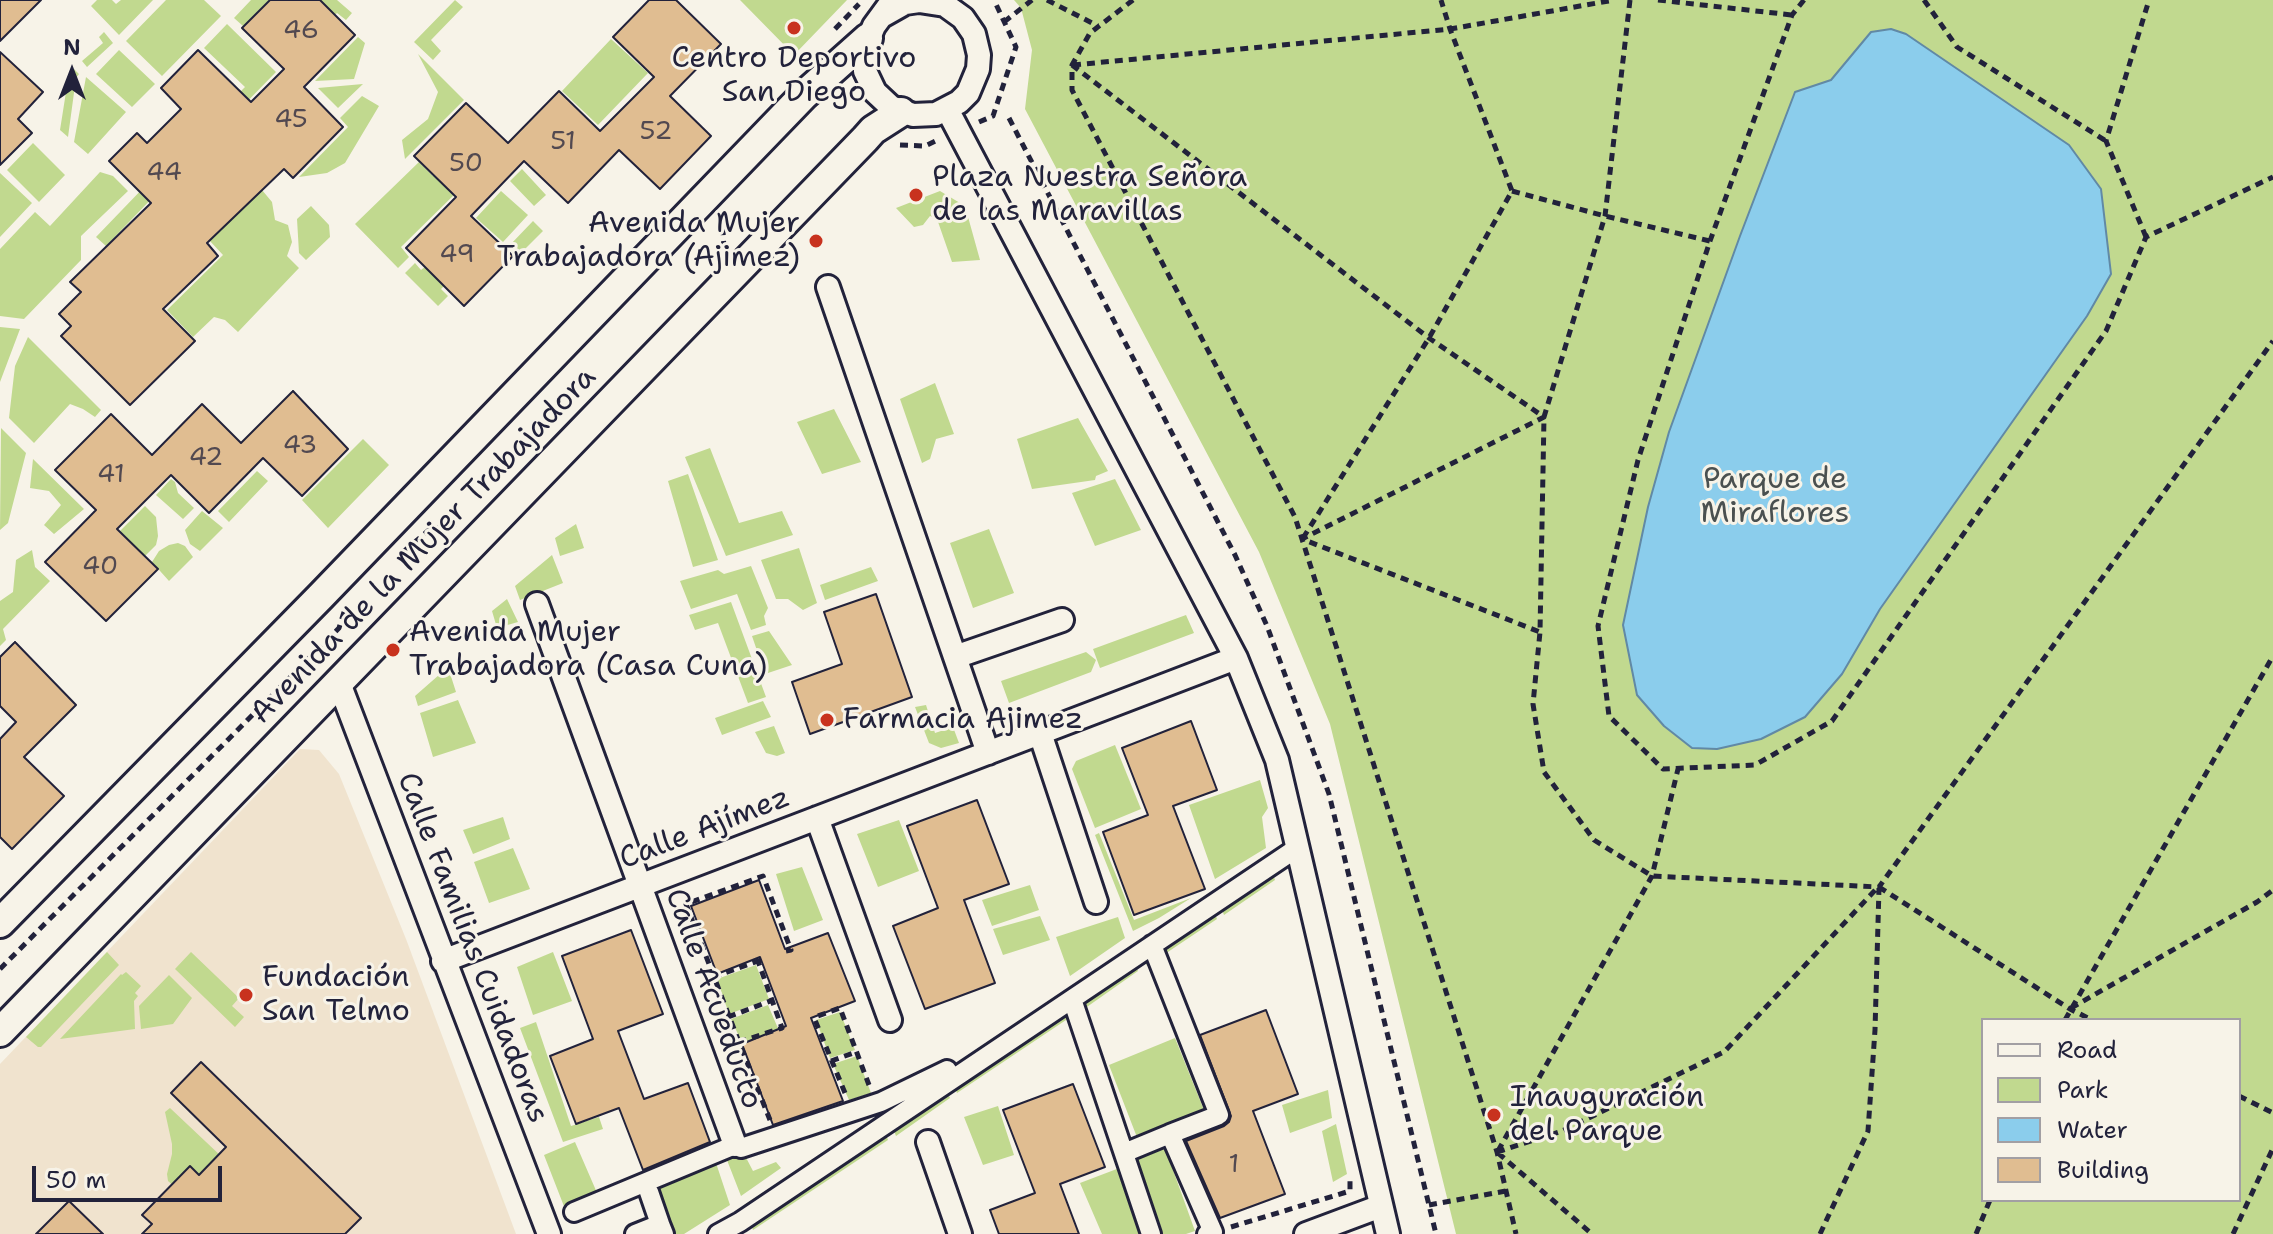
<!DOCTYPE html>
<meta charset="utf-8">
<style>
body{margin:0}
#map{position:relative;width:2273px;height:1234px;overflow:hidden;background:#f7f3e8;font-family:"Shantell Sans",sans-serif}
canvas{display:block}
.legend{position:absolute;left:1981px;top:1018px;width:260px;height:184px;box-sizing:border-box;background:#f7f3e8;border:2px solid #a29fa3;margin:0;padding:10px 14px;list-style:none;font-size:24px;color:#22223b}
.legend li{display:flex;align-items:center;gap:16px;height:40px}
.legend b{width:40px;border:2px solid #a29fa3}
.north{position:absolute;left:32px;top:32px;width:80px;height:80px;-webkit-text-stroke:6px #f7f3e8;paint-order:stroke;rotate:0deg;font-size:22px;font-weight:700;line-height:32px;text-align:center;color:#22223b}
.north::after{content:'';display:block;margin:auto;width:28px;height:36px;background:#22223b;clip-path:polygon(50% 0,100% 100%,50% 72%,0 100%)}
.scale{position:absolute;left:32px;top:1166px;width:190px;height:36px;box-sizing:border-box;border:4px solid #22223b;border-top:0;padding-left:10px;font-size:24px;line-height:28px;white-space:nowrap;color:#22223b;-webkit-text-stroke:6px #f7f3e8;paint-order:stroke}
</style>
<div id="map">
<canvas width="2273" height="1234"></canvas>
<ul class="legend">
<li><b style="height:10px;background:#f7f3e8"></b>Road</li>
<li><b style="height:22px;background:#c1d98f"></b>Park</li>
<li><b style="height:22px;background:#8bcdec"></b>Water</li>
<li><b style="height:22px;background:#e0bd91"></b>Building</li>
</ul>
<div class="north">N</div>
<div class="scale">50 m</div>
</div>
<script>
const c = document.querySelector('canvas').getContext('2d');
c.lineJoin = 'round';
function fillPath(path, color) { c.fillStyle = color; c.fill(path, 'evenodd'); }
const toPath = rows => new Path2D(rows.map(r => 'M' + r).join(''));
function strokePath(path, color, width, dash) { c.strokeStyle = color; c.lineWidth = width; c.lineCap = dash ? 'butt' : 'round'; c.setLineDash(dash || []); c.stroke(path); }
function write(font, color, halo, rows, align = 'center') {
  c.font = font + ' "Shantell Sans",sans-serif'; c.lineWidth = 6; c.setLineDash([]); c.textBaseline = 'middle'; c.strokeStyle = halo; c.fillStyle = color; for (const [text, x, y, turn = 0] of rows) {
    c.save(); c.translate(x, y); c.rotate((+turn || 0) * Math.PI / 180); c.textAlign = isNaN(turn) ? turn : align; if (halo) c.strokeText(text, 0, 0); c.fillText(text, 0, 0); c.restore();
  }
}
fillPath(toPath([
 [300,749,319,750,339,774,406,939,516,1234,0,1234,0,1064]
]), '#f0e3ce');
fillPath(toPath([
 [97,0,112,0,116,4,121,0,153,0,119,35,91,6],
 [166,0,204,0,221,16,162,76,126,41],
 [251,0,269,0,243,26,234,18],
 [316,0,337,0,352,13,346,20,337,13,324,25],
 [455,0,463,7,431,40,441,51,433,60,414,42],
 [740,0,847,0,794,55],
 [1014,0,2273,0,2273,1234,1456,1234,1330,724,1259,552,1025,109,1032,50,1021,8],
 [1983,1020,2239,1020,2239,1200,1983,1200],
 [227,24,276,72,231,118,223,109,245,87,204,48],
 [104,32,113,43,87,67,82,61,103,43,99,37],
 [358,37,365,43,354,79,315,81],
 [611,39,648,73,598,125,562,91],
 [119,50,155,84,132,107,96,74],
 [418,54,464,100,405,159,402,140,428,119,438,92],
 [74,69,79,74,76,78,68,137,60,130,69,73],
 [86,77,126,112,88,154,74,142],
 [363,84,338,108,318,88],
 [362,96,379,106,345,163,327,173,299,177,348,127,340,118],
 [33,143,65,175,39,202,7,170],
 [419,162,433,176,438,173,457,192,401,247,409,257,398,268,355,224],
 [522,169,546,195,534,206,510,181],
 [100,172,113,176,128,191,81,236,81,260,24,319,0,316,0,249,35,212,50,226],
 [0,173,32,203,0,237],
 [147,184,157,193,106,246,96,237],
 [262,190,272,202,275,220,288,225,292,242,287,256,299,268,238,332,225,320,214,317,193,337,167,310,223,255,209,240],
 [501,191,528,215,503,242,476,218],
 [940,191,965,206,980,260,952,262,937,219,930,216,923,225,914,227,896,208],
 [311,206,329,225,330,237,306,260,299,253,297,219],
 [533,221,543,231,519,255,509,246],
 [415,263,421,270,426,266,445,285,441,289,448,296,438,306,405,273],
 [0,327,20,329,0,382],
 [28,337,101,410,95,417,83,409,70,404,34,443,9,418,15,366],
 [935,383,954,434,936,439,930,459,922,463,900,399],
 [834,409,861,462,822,474,797,422],
 [1078,418,1108,471,1096,476,1095,480,1032,489,1017,439],
 [1,428,26,453,8,523,0,530],
 [363,439,389,465,328,528,302,500],
 [710,448,739,523,782,511,793,535,726,556,685,457],
 [33,459,84,509,54,534,44,525,61,505,49,491,30,488],
 [257,471,268,481,229,522,218,511],
 [688,474,718,560,693,567,668,481],
 [171,479,175,482,178,493,194,508,183,519,156,495],
 [1115,479,1141,530,1095,546,1072,493],
 [145,506,156,517,158,536,156,545,145,556,120,531],
 [202,511,223,528,200,551,190,544,185,530],
 [576,524,584,548,560,556,555,538],
 [989,529,1014,593,973,608,950,543],
 [178,543,185,546,193,557,169,581,152,562,159,551,169,545],
 [799,548,817,603,803,610,788,599,776,599,761,560],
 [32,550,35,567,50,581,3,629,6,640,0,646,0,601,13,592,16,560],
 [552,555,563,583,520,600,515,586],
 [751,566,768,608,764,616,766,625,751,630,737,594,691,609,680,581,718,570,724,574],
 [871,567,878,581,825,600,820,585],
 [507,599,518,622,497,628,492,611],
 [731,602,766,697,748,703,718,623,695,630,689,615],
 [1186,615,1194,633,1100,668,1093,649],
 [769,631,792,665,765,674,752,636],
 [1086,652,1096,660,1091,672,1009,703,1001,681],
 [448,667,456,692,418,706,415,696],
 [458,700,476,743,433,757,420,713],
 [763,701,771,717,722,735,715,718],
 [926,705,935,733,953,727,959,743,941,748,929,743,915,707],
 [774,726,785,753,777,756,766,753,755,732],
 [1115,745,1141,809,1095,828,1072,769,1076,761],
 [1260,780,1268,808,1262,817,1266,848,1215,879,1189,805],
 [503,817,510,839,473,854,463,830],
 [899,820,919,871,878,887,857,834],
 [1099,833,1134,920,1191,898,1159,918,1133,931,1095,835],
 [513,848,530,889,489,903,474,862],
 [1267,857,1275,880,1224,915,1215,891],
 [802,867,823,920,794,931,776,874],
 [1030,885,1039,910,992,926,982,900],
 [1208,896,1217,919,1147,966,1138,943],
 [1040,916,1050,940,1003,955,993,929],
 [1118,917,1125,938,1070,976,1056,937],
 [1129,949,1138,971,1084,1009,1073,985],
 [107,952,119,965,41,1047,38,1047,26,1037],
 [191,952,239,998,232,1006,244,1017,235,1027,175,969],
 [553,952,572,1001,533,1015,517,967],
 [756,965,769,999,729,1014,717,979],
 [126,972,141,986,135,993,138,996,134,1001,135,1029,60,1039,121,974,122,975],
 [169,975,192,998,173,1024,141,1029,139,1006],
 [1057,996,1069,1018,957,1093,947,1070],
 [768,1005,780,1033,743,1045,731,1019],
 [840,1012,855,1050,830,1058,816,1020],
 [536,1022,571,1126,599,1117,603,1129,563,1142,520,1028],
 [1175,1038,1208,1120,1140,1145,1109,1065],
 [857,1056,871,1093,849,1100,833,1064],
 [940,1076,950,1098,896,1136,886,1110],
 [1328,1090,1332,1118,1290,1133,1282,1105],
 [998,1106,1014,1155,983,1165,964,1117],
 [170,1108,223,1158,201,1182,176,1188,168,1181,167,1174,172,1154,172,1144,165,1112],
 [879,1116,888,1140,753,1230,744,1205],
 [1336,1124,1347,1174,1333,1182,1322,1131],
 [575,1142,601,1202,567,1214,544,1155],
 [1164,1145,1195,1231,1186,1234,1157,1234,1128,1160],
 [741,1148,753,1171,776,1162,781,1168,741,1196,725,1155],
 [713,1154,730,1205,684,1234,671,1234,649,1180],
 [1122,1167,1147,1234,1102,1234,1080,1183]
]), '#c1d98f');
const water = toPath([
 [1891,29,1906,34,2069,145,2101,189,2111,274,2087,316,1880,609,1842,674,1805,717,1761,739,1717,749,1692,748,1664,726,1637,695,1623,625,1648,507,1669,432,1740,236,1795,92,1831,80,1871,32,1891,29]
]);
fillPath(water, '#8bcdec');
strokePath(water, '#6189a5', 2);
const building = toPath([
 [0,0,41,0,0,41,0,0],
 [270,0,320,0,355,35,304,87,343,127,293,178,284,169,207,243,218,256,163,309,195,341,130,405,61,336,71,326,59,314,81,292,70,282,151,203,109,161,137,133,147,143,181,109,161,88,198,50,251,102,284,69,242,28,270,0],
 [649,0,676,0,721,44,670,96,711,136,660,189,619,150,568,203,524,161,471,216,513,256,464,306,406,248,456,197,414,156,466,103,508,143,559,91,600,131,654,77,613,37,649,0],
 [0,52,43,92,18,119,32,133,0,165,0,52],
 [293,391,348,449,302,496,263,458,209,513,171,475,117,529,158,569,106,621,45,562,96,510,55,470,111,414,152,455,202,404,241,443,293,391],
 [876,594,912,697,810,734,792,682,842,664,824,612,876,594],
 [15,642,76,705,24,757,64,796,12,849,0,837,0,739,16,722,0,706,0,657,15,642],
 [1191,721,1217,790,1173,806,1205,889,1134,915,1103,832,1148,815,1122,748,1191,721],
 [977,800,1009,884,964,900,995,983,925,1009,893,926,938,908,907,826,977,800],
 [759,880,785,949,828,933,855,1001,811,1018,843,1101,773,1125,742,1044,786,1026,760,957,717,974,691,906,759,880],
 [631,930,663,1014,618,1031,644,1099,688,1083,710,1142,643,1170,619,1108,576,1124,550,1056,593,1039,562,956,631,930],
 [1266,1010,1298,1094,1253,1111,1285,1194,1220,1218,1186,1141,1224,1126,1229,1122,1231,1116,1200,1035,1266,1010],
 [201,1062,361,1218,345,1234,142,1234,152,1224,142,1215,190,1166,199,1175,226,1147,171,1093,201,1062],
 [1073,1084,1105,1167,1060,1184,1079,1234,999,1234,990,1210,1035,1193,1003,1110,1073,1084],
 [69,1201,103,1234,36,1234,69,1201]
]);
fillPath(building, '#e0bd91');
strokePath(building, '#22223b', 2);
const pedestrian = toPath([
 [1152,945,1219,1115,1170,1134],
 [1072,999,1151,1234],
 [741,1148,881,1102,947,1070,950,1078],
 [1124,1153,1170,1134,1213,1232,1207,1234],
 [649,1192,660,1224],
 [574,1212,735,1145],
 [635,1234,660,1224,664,1234],
 [718,1234,740,1222,1297,848]
]);
const minor = toPath([
 [882,16,905,3,919,1,945,5,963,18,974,34,979,55,978,69,968,93,959,102,936,114,913,115,891,107,875,92,865,71,864,49,874,26,893,0],
 [947,109,1236,658,1277,760,1388,1234],
 [828,287,988,753],
 [537,604,735,1145],
 [955,657,1062,620],
 [339,683,549,1234],
 [1040,733,1096,902],
 [817,818,890,1020],
 [443,961,1236,658],
 [928,1142,960,1234],
 [1306,1234,1381,1206]
]);
const tertiary = toPath([
 [0,923,320,597,804,95,868,38],
 [0,1032,865,139,873,130,901,112]
]);
strokePath(pedestrian, '#22223b', 24);
strokePath(minor, '#22223b', 28);
strokePath(tertiary, '#22223b', 34);
strokePath(toPath([
 [1047,0,1098,26],
 [1133,0,1090,33,1072,65,1072,90,1295,517,1497,1152,1516,1234],
 [1630,0,1605,216,1544,417,1540,632,1533,704,1544,772,1594,840,1652,876,1879,887,2273,341],
 [1658,0,1792,15],
 [1804,0,1792,15,1710,241,1638,460,1598,626,1609,716,1663,769,1755,765,1832,721,2106,331,2146,237,2273,177],
 [1924,0,1957,47,2106,141],
 [1004,22,1032,0],
 [835,29,859,4],
 [1072,65,1429,338,1544,417,1302,539,1540,632],
 [1073,65,1450,29,1614,0],
 [1009,118,1235,555,1267,626,1329,794,1436,1234],
 [979,122,993,116,1016,47,994,0],
 [900,145,925,146,940,139],
 [1512,191,1605,216,1710,241],
 [2146,237,2106,141,2149,0],
 [724,249,723,231,726,215],
 [1303,538,1429,338,1512,191,1450,29,1441,0],
 [403,552,429,530,456,524],
 [1879,887,2070,1009,2092,1020],
 [761,960,758,961,782,1028,739,1042,770,1120],
 [0,969,339,628,344,612],
 [713,977,758,961],
 [2071,1008,2257,902,2273,890],
 [728,1017,773,1000],
 [2065,1020,2273,656],
 [739,1042,686,904,763,876,791,950,786,951],
 [831,1061,856,1052],
 [845,1093,815,1020,818,1016,840,1008,869,1085],
 [2239,1096,2273,1113],
 [1498,1151,1652,876,1678,769],
 [1497,1152,1562,1131,1724,1052,1878,887],
 [1498,1153,1592,1234],
 [1429,1205,1506,1191],
 [1231,1227,1350,1191,1350,1181],
 [1820,1234,1868,1131,1875,1030,1879,888],
 [1976,1234,1990,1200],
 [2233,1234,2273,1148]
]), '#22223b', 5, [8, 6]);
strokePath(pedestrian, '#f7f3e8', 18);
strokePath(minor, '#f7f3e8', 22);
strokePath(tertiary, '#f7f3e8', 28);
for (const [x, y, r, color] of [
 [794,28,8,"#c8321e"],
 [916,195,8,"#c8321e"],
 [816,241,8,"#c8321e"],
 [393,650,8,"#c8321e"],
 [827,720,8,"#c8321e"],
 [246,995,8,"#c8321e"],
 [1494,1115,8,"#c8321e"]
]) { const dot = new Path2D(); dot.arc(x, y, r, 0, 2 * Math.PI); c.fillStyle = color; c.fill(dot); strokePath(dot, '#f7f3e8', 3); }
write('26px', '#524950', null, [
 ["46",301,31],
 ["45",291,120],
 ["52",656,132],
 ["51",563,142],
 ["50",466,164],
 ["44",164,173],
 ["49",457,255],
 ["43",300,446],
 ["42",206,458],
 ["41",111,475],
 ["40",100,567],
 ["1",1234,1165]
]);
write('30px', '#22223b', '#f7f3e8', [
 ["Centro Deportivo",794,59,"center"],
 ["San Diego",794,93,"center"],
 ["Plaza Nuestra Señora",932,178],
 ["de las Maravillas",932,212],
 ["Avenida Mujer",800,224,"right"],
 ["Trabajadora (Ajimez)",800,258,"right"],
 ["Avenida Mujer",409,633],
 ["Trabajadora (Casa Cuna)",409,667],
 ["Farmacia Ajimez",843,720],
 ["Fundación",262,978],
 ["San Telmo",262,1012],
 ["Inauguración",1510,1098],
 ["del Parque",1510,1132]
], 'left');
write('30px', '#4a5050', '#f7f3e8', [
 ["Parque de",1775,480],
 ["Miraflores",1775,514]
]);
write('30px', '#22223b', '#f7f3e8', [
 ["Avenida de la Mujer Trabajadora",424,546,-46],
 ["Calle Ajímez",705,829,-21],
 ["Calle Familias Cuidadoras",472,948,69],
 ["Calle Acueducto",713,999,70]
]);
</script>
